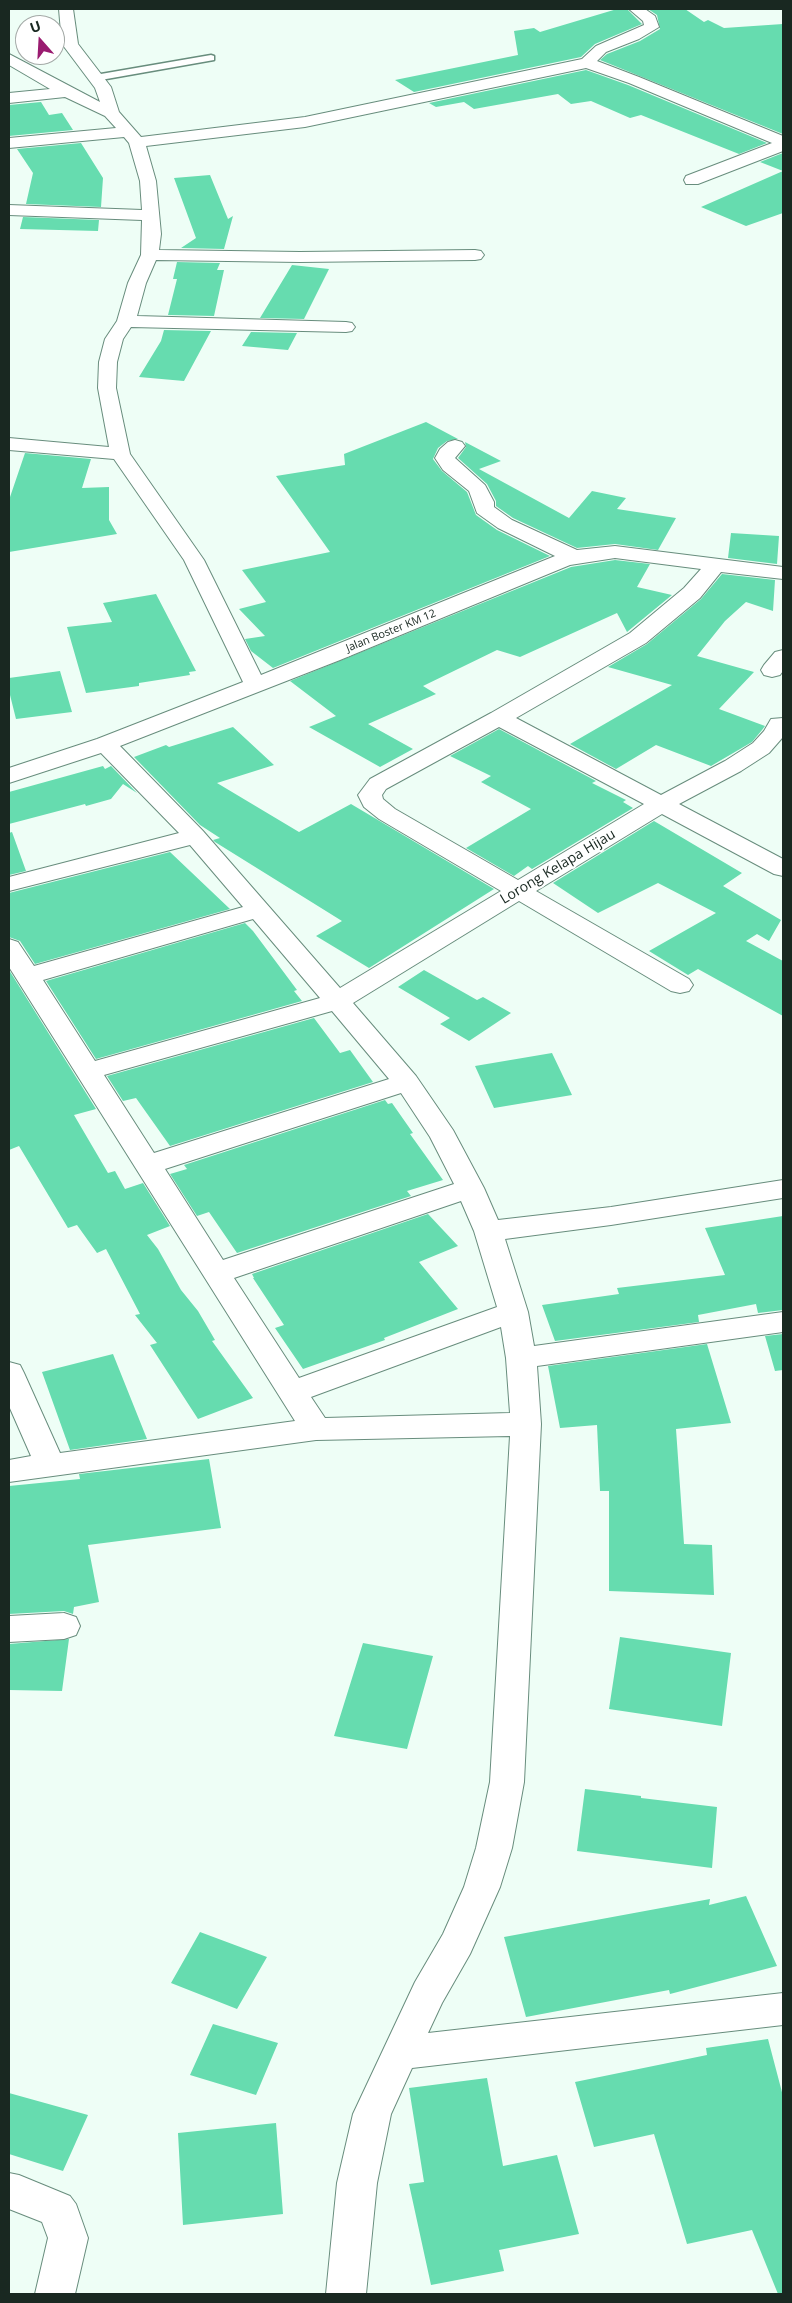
<!DOCTYPE html>
<style>
body{margin:0}
#map{position:relative;width:792px;height:2303px;overflow:hidden;background:#eefef6;font-family:"Open Sans",sans-serif}
canvas{display:block}
.frame{position:absolute;inset:0;border:10px solid #192821;pointer-events:none}
.north{position:absolute;left:15px;top:15px;width:50px;height:50px;box-sizing:border-box;background:#fff;border:1px solid #a3a9a6;border-radius:50%;rotate:341deg;font-size:14px;font-weight:700;line-height:20px;text-align:center;color:#192821}
.north::after{content:'';display:block;margin:auto;width:18px;height:22px;background:#9a1b70;clip-path:polygon(50% 0,100% 100%,50% 72%,0 100%)}
</style>
<div id="map">
<canvas width="792" height="2303"></canvas>
<div class="frame"></div>
<div class="north">U</div>
</div>
<script>
const c = document.querySelector('canvas').getContext('2d');
c.lineJoin = 'round';
function fillPath(path, color) { c.fillStyle = color; c.fill(path, 'evenodd'); }
const toPath = rows => new Path2D(rows.map(r => 'M' + r).join(''));
function strokePath(path, color, width, dash) { c.strokeStyle = color; c.lineWidth = width; c.lineCap = dash ? 'butt' : 'round'; c.setLineDash(dash || []); c.stroke(path); }
function write(font, color, halo, rows, align = 'center') {
  c.font = font + ' "Open Sans",sans-serif'; c.lineWidth = 4.5; c.setLineDash([]); c.textBaseline = 'middle'; c.strokeStyle = halo; c.fillStyle = color; for (const [text, x, y, turn = 0] of rows) {
    c.save(); c.translate(x, y); c.rotate((+turn || 0) * Math.PI / 180); c.textAlign = isNaN(turn) ? turn : align; if (halo) c.strokeText(text, 0, 0); c.fillText(text, 0, 0); c.restore();
  }
}
fillPath(toPath([
 [617,9,627,9,642,24,595,44,581,57,414,92,395,80,518,55,514,31,534,28,540,32],
 [648,9,685,9,704,22,708,20,724,28,783,24,783,134,600,60,607,54,640,41,660,29,657,15],
 [586,70,628,85,767,143,739,154,641,115,630,118,591,101,571,104,558,94,474,109,464,102,436,107,429,103],
 [41,102,49,115,62,113,73,130,9,136,9,105],
 [81,143,103,178,101,207,26,204,33,173,17,149],
 [783,153,783,213,746,226,701,207,783,171,760,162],
 [210,175,228,219,233,216,224,249,181,248,196,238,174,178],
 [23,217,99,220,98,231,20,229],
 [177,262,220,263,217,270,224,270,214,316,168,315,177,279,173,279],
 [292,265,329,269,304,319,260,318],
 [164,330,211,331,184,381,139,377,161,341],
 [251,332,297,333,288,350,242,346],
 [426,422,458,439,447,441,438,448,433,459,442,471,467,492,476,515,497,530,550,556,273,668,251,651,245,639,265,636,239,609,266,602,242,570,330,552,276,476,345,465,344,454],
 [465,442,501,461,479,469,569,518,592,491,626,498,617,509,676,518,658,550,615,544,577,548,513,518,496,506,496,501,487,484,458,458,466,447],
 [25,453,91,459,82,488,109,487,109,520,117,534,9,552,9,500],
 [731,533,779,536,777,564,728,558],
 [615,560,650,564,637,587,672,595,627,632,617,613,520,657,497,650,423,686,436,694,368,724,413,749,380,767,309,727,336,716,290,681,571,567],
 [722,574,775,580,773,611,746,602,725,621,697,656,754,672,719,709,765,726,762,730,752,742,711,766,656,745,616,769,570,744,672,685,608,667,647,644,701,599],
 [156,594,196,671,189,672,190,675,139,683,139,686,86,693,67,627,112,622,103,603],
 [60,671,72,712,16,719,9,691,9,678],
 [233,727,274,765,217,783,299,832,351,804,494,889,369,968,316,936,342,921,215,842,213,840,220,838,200,825,134,757,166,745,169,747],
 [499,729,596,781,592,783,626,800,623,802,633,808,532,869,528,866,514,876,466,848,531,809,481,782,491,776,450,756],
 [103,766,105,769,111,766,137,793,123,784,111,799,86,806,85,804,9,824,9,792],
 [654,821,742,873,723,886,781,920,769,941,757,934,746,941,783,961,783,1016,698,969,688,975,649,951,716,913,658,883,598,913,553,883],
 [12,832,26,871,9,875,9,833],
 [170,852,230,909,35,964,20,941,9,937,9,893],
 [245,923,253,931,297,990,294,991,302,1001,96,1059,46,981],
 [9,970,96,1109,74,1115,108,1173,115,1171,125,1189,143,1183,170,1226,147,1235,158,1249,181,1290,198,1311,215,1340,212,1341,253,1398,198,1419,150,1345,157,1343,135,1315,140,1314,106,1249,97,1253,77,1225,68,1228,19,1146,9,1150],
 [424,970,477,1000,483,997,511,1013,469,1041,440,1024,450,1018,398,987],
 [314,1018,340,1053,350,1050,373,1082,170,1146,136,1098,123,1101,107,1076],
 [552,1053,572,1095,494,1108,475,1066],
 [385,1100,388,1104,392,1103,413,1133,410,1134,443,1180,407,1191,411,1196,237,1253,209,1212,197,1216,170,1174,187,1169,184,1165],
 [428,1214,458,1246,419,1262,458,1309,384,1338,385,1340,303,1369,275,1328,284,1325,253,1278,254,1278,252,1274],
 [783,1216,783,1310,758,1313,756,1304,698,1315,699,1322,555,1341,542,1305,619,1294,617,1288,725,1275,705,1228],
 [783,1334,783,1370,775,1371,765,1336],
 [707,1344,731,1423,676,1429,684,1544,712,1545,714,1595,609,1591,609,1491,600,1491,597,1425,560,1428,548,1366],
 [113,1354,147,1439,70,1450,42,1372],
 [209,1459,221,1528,88,1545,99,1602,74,1607,73,1614,64,1611,9,1614,9,1486,80,1479,79,1474],
 [620,1637,731,1653,722,1726,609,1709],
 [69,1639,62,1691,9,1690,9,1644],
 [363,1643,433,1656,407,1749,334,1736],
 [585,1789,641,1796,641,1798,717,1807,712,1868,577,1851],
 [746,1896,777,1966,670,1994,669,1990,526,2017,504,1937,710,1899,709,1905],
 [200,1932,267,1957,237,2009,171,1983],
 [213,2024,278,2043,256,2095,190,2075],
 [768,2039,783,2096,783,2294,778,2294,752,2230,687,2244,654,2134,594,2147,575,2082,707,2055,706,2048],
 [487,2078,503,2166,557,2155,579,2234,499,2250,504,2271,431,2285,409,2184,424,2182,409,2088],
 [9,2093,88,2115,63,2171,9,2154],
 [276,2123,283,2214,183,2225,178,2133]
]), '#66dcaf');
const service = toPath([
 [211,55,214,56,214,60,95,81,91,78,95,75,211,55]
]);
const minor = toPath([
 [59,9,73,9,78,44,111,87,119,112,141,137,305,117,582,59,596,46,644,25,643,21,629,9,645,9,655,16,659,27,639,39,606,52,597,61,639,77,783,136,783,151,698,184,686,184,684,180,686,176,772,143,629,83,586,68,305,127,146,146,156,181,161,234,159,250,300,252,475,250,481,251,484,255,481,259,475,260,300,262,156,260,146,283,137,316,346,322,352,323,355,327,352,331,346,332,131,327,123,339,117,362,116,388,130,454,204,560,261,675,555,556,498,528,477,513,469,491,443,470,435,458,440,449,448,442,455,440,462,442,465,446,455,458,485,485,494,502,494,507,512,520,577,550,615,546,783,567,783,579,721,572,700,598,646,643,516,718,661,795,725,761,753,743,764,731,771,719,783,718,783,737,769,753,741,771,679,804,783,859,783,876,774,874,662,814,536,891,689,979,693,985,689,991,680,993,671,991,519,901,353,1003,416,1076,453,1130,484,1188,498,1220,611,1207,783,1180,783,1198,611,1225,505,1239,528,1312,534,1346,783,1312,783,1332,537,1366,541,1424,524,1782,512,1848,500,1887,470,1954,442,2003,428,2033,783,1993,783,2025,412,2068,391,2114,377,2183,366,2294,326,2294,337,2183,353,2114,415,1982,443,1934,464,1887,476,1848,490,1782,510,1436,316,1440,9,1482,9,1460,31,1456,9,1406,9,1362,20,1365,24,1373,60,1453,295,1421,9,967,9,939,18,942,34,966,243,907,190,845,9,891,9,877,179,833,101,753,9,783,9,768,97,739,243,682,184,560,114,459,9,450,9,438,109,447,98,388,99,362,105,339,117,321,128,283,141,255,142,220,9,215,9,205,142,210,140,181,129,143,124,137,9,148,9,138,116,128,105,116,65,97,9,103,9,93,50,89,9,65,9,54,100,102,95,88,62,44,59,9],
 [615,558,701,569,684,588,630,633,491,713,370,779,358,795,364,807,379,819,501,891,340,988,203,831,120,746,340,660,570,565,615,558],
 [499,727,644,804,518,880,395,809,383,799,382,795,386,789,499,727],
 [253,919,320,998,95,1061,43,980,253,919],
 [332,1011,389,1079,154,1153,104,1075,332,1011],
 [401,1093,430,1137,454,1184,223,1260,165,1169,401,1093],
 [461,1201,474,1231,497,1307,299,1378,234,1278,461,1201],
 [501,1327,506,1358,510,1413,325,1418,311,1397,501,1327],
 [783,650,783,671,780,675,772,677,764,675,761,670,764,665,775,652,783,650],
 [64,1613,76,1617,80,1626,76,1635,64,1639,9,1642,9,1616,64,1613],
 [9,2173,19,2175,70,2196,76,2204,88,2238,75,2294,35,2294,48,2238,42,2222,9,2209,9,2173]
]);
strokePath(service, '#688d7d', 3);
strokePath(minor, '#688d7d', 2);
fillPath(service, '#fff');
fillPath(minor, '#fff');
write('11px', '#192821', '#fff', [
 ["Jalan Boster KM 12",391,631,-22]
]);
write('14px', '#192821', '#fff', [
 ["Lorong Kelapa Hijau",558,867,-31]
]);
</script>
